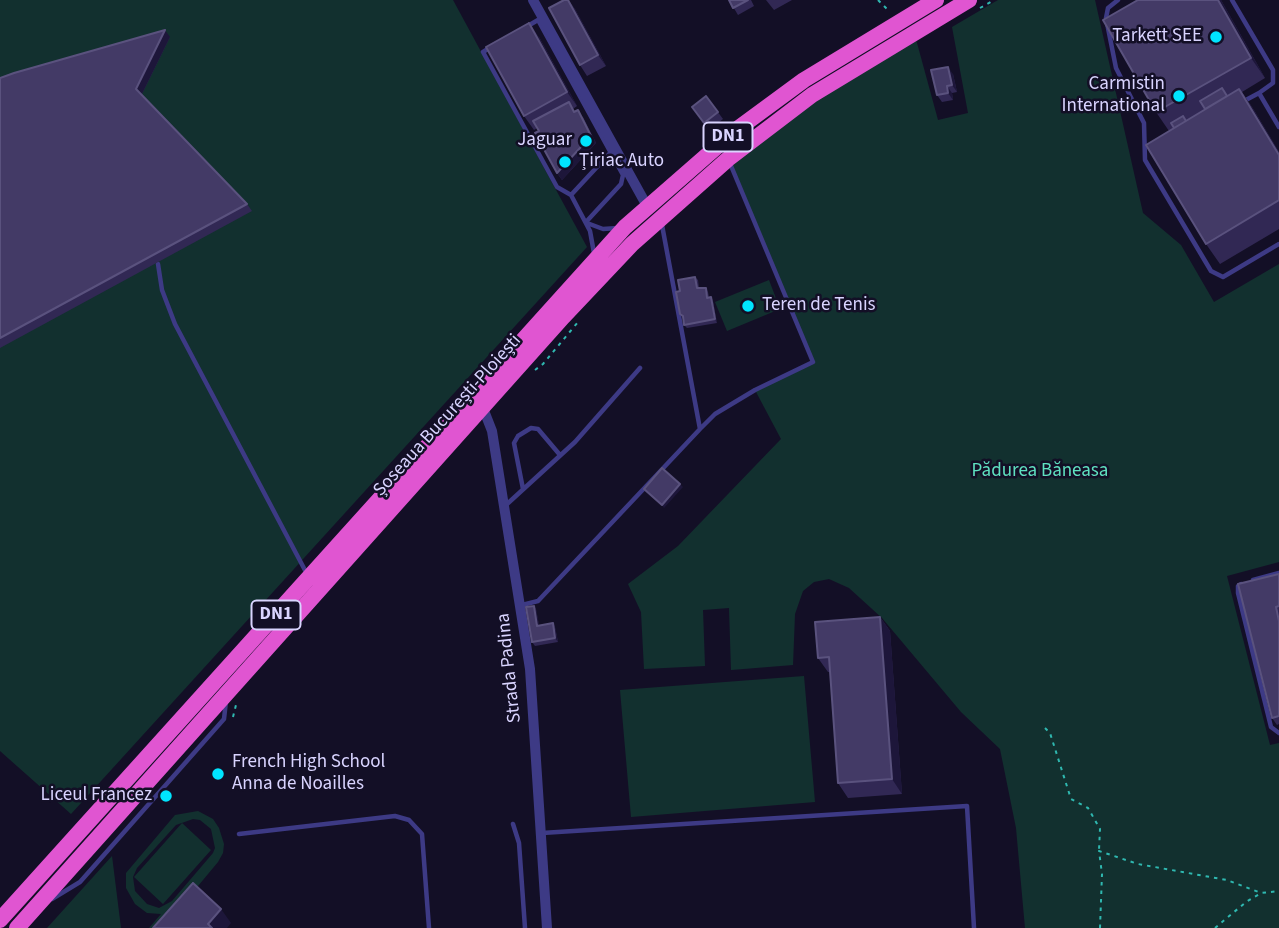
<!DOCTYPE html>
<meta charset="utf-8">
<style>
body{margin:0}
canvas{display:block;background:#130f26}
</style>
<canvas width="1279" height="928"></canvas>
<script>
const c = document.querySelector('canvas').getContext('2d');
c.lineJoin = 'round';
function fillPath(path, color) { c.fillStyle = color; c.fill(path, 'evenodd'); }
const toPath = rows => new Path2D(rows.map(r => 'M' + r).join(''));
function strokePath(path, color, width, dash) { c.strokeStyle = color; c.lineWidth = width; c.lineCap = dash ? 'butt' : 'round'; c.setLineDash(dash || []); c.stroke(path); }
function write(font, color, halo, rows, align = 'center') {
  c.font = font + ' "Source Sans 3",sans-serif'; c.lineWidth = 5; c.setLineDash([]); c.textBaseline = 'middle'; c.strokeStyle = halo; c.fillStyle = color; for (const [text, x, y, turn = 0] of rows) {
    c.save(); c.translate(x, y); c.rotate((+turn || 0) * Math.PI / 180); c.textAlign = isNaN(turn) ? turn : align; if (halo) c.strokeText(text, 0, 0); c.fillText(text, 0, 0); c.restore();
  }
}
fillPath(toPath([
 [0,0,453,0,587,247,71,814,0,751],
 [998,0,1095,0,1143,213,1181,245,1214,302,1279,264,1279,562,1227,576,1270,745,1279,743,1279,928,1025,928,1016,828,1000,749,961,712,882,618,849,588,829,579,814,582,803,591,795,614,793,665,731,670,729,608,703,610,705,666,644,669,641,612,628,584,678,546,781,439,755,390,813,361,728,159,914,32,938,120,968,113,952,27],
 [769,280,780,309,727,331,715,302],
 [804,676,815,802,631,817,620,690],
 [198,811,213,819,219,828,224,844,223,853,218,862,163,928,149,928,161,914,147,913,135,904,126,888,126,873,175,815],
 [193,819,200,820,211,829,215,848,213,853,172,901,159,908,147,904,135,891,133,877,137,868,176,825],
 [182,823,211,850,163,904,134,877],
 [112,856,121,928,47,928]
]), '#12302f');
strokePath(toPath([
 [878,0,890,12],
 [980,8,994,0],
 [535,370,543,364,578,322],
 [233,717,236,705],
 [1045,728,1050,733,1071,799,1088,808,1100,829,1099,850],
 [1100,928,1102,874,1099,851,1138,864,1227,880,1261,893],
 [1215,928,1246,902,1261,893,1279,891]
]), '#2fb8b0', 2, [3.5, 5]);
strokePath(toPath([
 [1118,0,1108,8,1106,18,1116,68,1144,123,1145,160,1211,271,1223,277,1279,244],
 [1232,0,1273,70,1273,83,1259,93,1279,127],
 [526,27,538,20,623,175,621,184,586,222],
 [491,47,483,52,557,187,571,195],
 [1244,101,1259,93],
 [587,223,603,229,618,228],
 [594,253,590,231,571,195,610,153],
 [158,264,162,290,175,324,307,574],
 [701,428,715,414,755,390,813,362,729,161],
 [523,489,514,443,518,436,531,428,538,429,560,455],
 [506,505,575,442,640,368],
 [1253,580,1279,573],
 [1241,584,1238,586,1238,593,1271,727,1279,733],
 [522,605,538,601,700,429,662,225],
 [513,824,519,843,525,928],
 [542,833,967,806,974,928],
 [239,834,395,816,409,820,422,834,429,928],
 [52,899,80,882,224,719,226,701]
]), '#3d3a85', 4.5);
strokePath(toPath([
 [533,0,647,206],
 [483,408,492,431,530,669,547,928]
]), '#3d3a85', 10);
strokePath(toPath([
 [0,920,625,227,736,130,804,80,936,0],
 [17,928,563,317,632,244,728,159,812,95,969,0]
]), '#e055d1', 16);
fillPath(toPath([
 [568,0,575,9,606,66,587,76,580,65],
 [729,0,751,0,754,6,738,15],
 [766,0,792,0,774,10],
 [1138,0,1221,0,1265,78,1242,92,1254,110,1279,152,1279,229,1220,264,1206,244,1169,131,1156,112],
 [170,37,142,94,247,204,252,211,0,348,0,78],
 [539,37,577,106,573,109,575,112,583,117,596,143,562,180,557,173,537,128,534,130,524,116],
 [953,74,957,92,952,93,953,100,942,102,937,95],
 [706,96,723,119,709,130,692,107],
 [695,277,698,280,699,288,706,288,708,292,709,297,711,297,713,301,717,323,687,328,684,325,683,319,680,314,680,291],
 [1279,574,1279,724,1277,725,1272,718,1238,584],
 [534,606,536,609,539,626,553,623,555,627,558,642,535,646,532,642],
 [880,617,890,631,902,794,848,798,838,783,830,672,828,672,818,658]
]), '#312854');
fillPath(toPath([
 [568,0,575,9,606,66,598,55],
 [1218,0,1221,0,1265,78,1251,58],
 [529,23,539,37,577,106,567,92],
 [165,30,170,37,141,96,136,89],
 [948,67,953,74,957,92,952,85],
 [947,86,952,93,953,100,948,93],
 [1239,89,1254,110,1279,152,1279,155],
 [578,110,596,143,562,180,557,173],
 [711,297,713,301,717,323,715,319],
 [680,484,683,487,664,508,662,505],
 [534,606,536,609,540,629,537,626],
 [880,617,890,631,902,794,892,779],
 [553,623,555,627,558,642,555,638],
 [221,909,231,923,227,928,211,928,208,924]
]), '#1d163a');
const building = toPath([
 [564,0,568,0,598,55,580,65,549,8,564,0],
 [729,0,748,0,733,8,729,0],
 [1138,0,1218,0,1251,58,1156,112,1103,20,1138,0],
 [529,23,567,92,524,116,486,47,529,23],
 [165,30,136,89,247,204,0,338,0,78,14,73,165,30],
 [948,67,952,85,947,86,948,93,937,95,931,70,948,67],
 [1222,88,1227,96,1205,109,1200,101,1222,88],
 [1239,89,1279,155,1279,200,1206,244,1146,145,1239,89],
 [706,96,718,112,704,123,692,107,706,96],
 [569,102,574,112,578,110,591,136,557,173,535,133,539,131,533,121,569,102],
 [1183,116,1186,121,1174,128,1171,123,1183,116],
 [695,277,697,288,706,288,707,298,711,297,715,319,684,325,683,316,680,314,676,292,680,291,678,280,695,277],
 [662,468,680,484,662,505,644,489,662,468],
 [1279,574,1279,606,1276,607,1279,621,1279,716,1272,718,1238,584,1279,574],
 [534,606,537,626,553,623,555,638,532,642,526,607,534,606],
 [880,617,892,779,838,783,829,657,818,658,815,622,880,617],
 [193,883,221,909,208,924,212,928,153,928,193,883]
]);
fillPath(building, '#433a66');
strokePath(building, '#5a527e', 2);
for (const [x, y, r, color] of [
 [1216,37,7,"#00e5ff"],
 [1179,96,7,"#00e5ff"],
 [586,141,7,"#00e5ff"],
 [565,162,7,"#00e5ff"],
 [748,306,7,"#00e5ff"],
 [218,774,7,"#00e5ff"],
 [166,796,7,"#00e5ff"]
]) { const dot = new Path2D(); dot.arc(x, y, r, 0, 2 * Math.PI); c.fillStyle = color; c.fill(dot); strokePath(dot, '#130f26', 2.5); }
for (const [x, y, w] of [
 [728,137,49],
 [276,615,49]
]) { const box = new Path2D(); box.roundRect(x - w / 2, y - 14.5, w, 29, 5); c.fillStyle = '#130f26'; c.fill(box); strokePath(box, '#d9d4ff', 2); }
write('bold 18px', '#d9d4ff', null, [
 ["DN1",728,137],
 ["DN1",276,615]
]);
write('19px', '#d9d4ff', '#130f26', [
 ["Tarkett SEE",1202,37],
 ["Carmistin",1165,85],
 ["International",1165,107],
 ["Jaguar",572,141],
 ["Țiriac Auto",579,162,"left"],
 ["Teren de Tenis",762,306,"left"],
 ["French High School",232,763,"left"],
 ["Anna de Noailles",232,785,"left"],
 ["Liceul Francez",152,796]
], 'right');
write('19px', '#d9d4ff', '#130f26', [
 ["Șoseaua București-Ploiești",448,416,-48],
 ["Strada Padina",510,668,-96]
]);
write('19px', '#5fe0c0', '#130f26', [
 ["Pădurea Băneasa",1040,472]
]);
</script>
